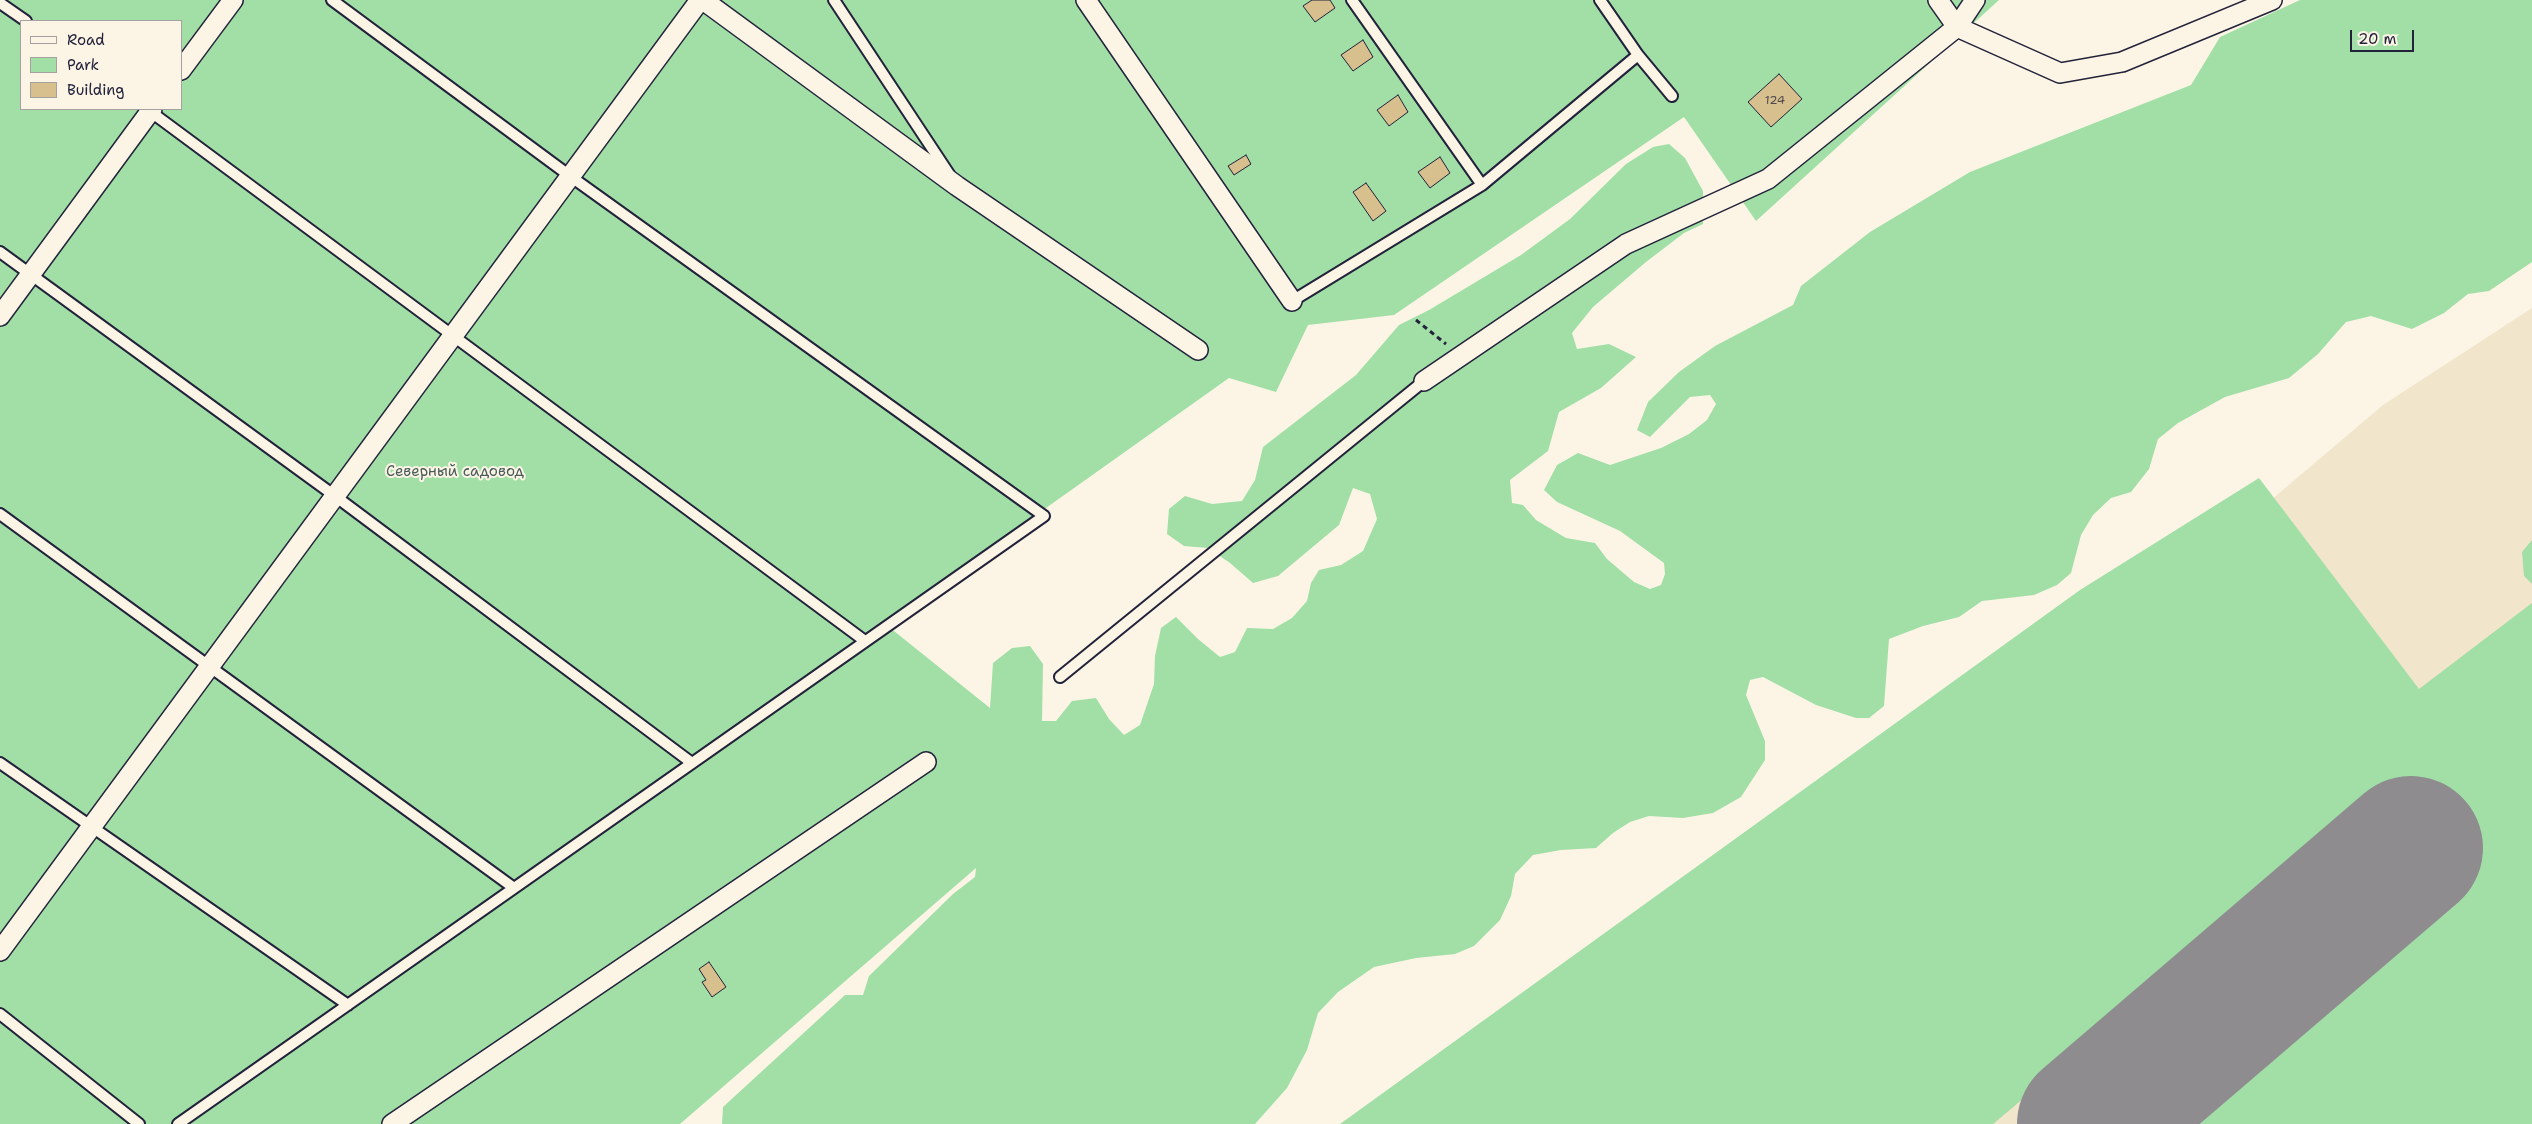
<!DOCTYPE html>
<meta charset="utf-8">
<style>
body{margin:0}
#map{position:relative;width:2532px;height:1124px;overflow:hidden;background:#fcf5e5;font-family:"Shantell Sans",sans-serif}
canvas{display:block}
.legend{position:absolute;left:20px;top:20px;width:162px;height:90px;box-sizing:border-box;background:#fcf5e5;border:1px solid #a5a1a1;margin:0;padding:6px 9px;list-style:none;font-size:15px;color:#22223b}
.legend li{display:flex;align-items:center;gap:10px;height:25px}
.legend b{width:25px;border:1px solid #a5a1a1}
.scale{position:absolute;left:2350px;top:30px;width:64px;height:22px;box-sizing:border-box;border:2px solid #22223b;border-top:0;padding-left:6px;font-size:15px;line-height:18px;white-space:nowrap;color:#22223b;-webkit-text-stroke:4px #fcf5e5;paint-order:stroke}
</style>
<div id="map">
<canvas width="2532" height="1124"></canvas>
<ul class="legend">
<li><b style="height:6px;background:#fcf5e5"></b>Road</li>
<li><b style="height:14px;background:#a1dfa7"></b>Park</li>
<li><b style="height:14px;background:#d7bf8e"></b>Building</li>
</ul>
<div class="scale">20 m</div>
</div>
<script>
const c = document.querySelector('canvas').getContext('2d');
c.lineJoin = 'round';
function fillPath(path, color) { c.fillStyle = color; c.fill(path, 'evenodd'); }
const toPath = rows => new Path2D(rows.map(r => 'M' + r).join(''));
function strokePath(path, color, width, dash) { c.strokeStyle = color; c.lineWidth = width; c.lineCap = dash ? 'butt' : 'round'; c.setLineDash(dash || []); c.stroke(path); }
function write(font, color, halo, rows, align = 'center') {
  c.font = font + ' "Shantell Sans",sans-serif'; c.lineWidth = 4; c.setLineDash([]); c.textBaseline = 'middle'; c.strokeStyle = halo; c.fillStyle = color; for (const [text, x, y, turn = 0] of rows) {
    c.save(); c.translate(x, y); c.rotate((+turn || 0) * Math.PI / 180); c.textAlign = isNaN(turn) ? turn : align; if (halo) c.strokeText(text, 0, 0); c.fillText(text, 0, 0); c.restore();
  }
}
fillPath(toPath([
 [2532,308,2532,1124,1536,1124,2383,405]
]), '#f1e5cb');
fillPath(toPath([
 [0,0,1999,0,1756,221,1684,117,1394,315,1308,325,1276,392,1229,378,884,623,990,708,993,663,1012,648,1030,646,1043,664,1042,721,1056,721,1072,701,1096,698,1109,719,1124,735,1140,725,1154,684,1155,656,1161,628,1176,617,1198,639,1220,657,1235,652,1247,628,1273,629,1292,618,1307,601,1311,583,1319,570,1341,565,1363,551,1377,519,1370,494,1353,488,1339,525,1278,576,1253,583,1230,563,1208,548,1184,546,1167,534,1169,509,1185,496,1212,504,1242,501,1255,480,1263,447,1356,375,1399,325,1429,310,1521,255,1570,219,1626,164,1653,147,1669,144,1685,158,1703,191,1703,224,1684,233,1646,262,1593,307,1572,333,1577,349,1609,344,1636,357,1601,388,1559,412,1548,451,1510,480,1512,503,1523,505,1536,520,1566,538,1595,543,1607,559,1634,582,1650,589,1661,585,1665,574,1664,563,1620,531,1557,502,1544,490,1557,465,1578,453,1610,465,1661,448,1689,434,1707,420,1716,404,1710,395,1690,397,1650,437,1637,430,1648,402,1679,372,1715,346,1793,305,1801,286,1870,232,1970,172,2191,85,2220,37,2300,0,2532,0,2532,262,2489,291,2468,294,2444,313,2412,329,2371,316,2346,322,2318,354,2289,378,2225,397,2178,423,2158,439,2149,469,2131,492,2111,498,2093,515,2081,535,2071,573,2057,585,2034,595,1982,601,1959,617,1923,626,1889,639,1884,706,1869,718,1856,718,1816,705,1763,677,1750,680,1746,695,1765,741,1765,760,1741,797,1713,813,1683,818,1649,816,1630,822,1613,833,1596,848,1561,850,1533,855,1515,874,1511,896,1500,920,1474,946,1455,954,1416,958,1374,967,1338,992,1318,1013,1307,1050,1287,1088,1255,1124,722,1124,723,1107,845,995,863,995,869,976,953,894,975,877,976,868,680,1124,0,1124],
 [21,21,181,21,181,109,21,109],
 [2259,478,2419,689,2532,603,2532,1124,2177,1124,2408,921,2454,884,2381,798,1993,1124,1340,1124,2080,590],
 [2532,540,2532,584,2524,576,2522,552]
]), '#a1dfa7');
strokePath(toPath([
 [2089,1124,2411,848]
]), '#8f8c90', 144);
const building = toPath([
 [1312,0,1330,0,1335,8,1315,22,1303,6,1312,0],
 [1363,40,1373,57,1353,71,1341,55,1363,40],
 [1779,74,1802,99,1771,127,1748,102,1779,74],
 [1398,95,1408,112,1389,126,1377,110,1398,95],
 [1246,155,1251,164,1234,175,1228,166,1246,155],
 [1440,157,1450,173,1430,188,1418,172,1440,157],
 [1366,183,1386,211,1373,221,1353,192,1366,183],
 [709,962,726,987,712,997,702,982,706,980,699,969,709,962]
]);
fillPath(building, '#d7bf8e');
strokePath(building, '#22223b', 1);
const lane = toPath([
 [834,0,949,174],
 [1352,0,1482,185],
 [1600,0,1638,55,1672,96],
 [0,3,26,21],
 [147,109,865,641],
 [0,252,335,496,692,763],
 [1292,301,1482,185,1638,55],
 [0,514,514,888],
 [1060,677,1424,381],
 [0,763,348,1005],
 [0,1014,139,1124],
 [178,1124,1044,516,570,176,332,0]
]);
const street = toPath([
 [703,0,957,186,1198,350],
 [1086,0,1292,301],
 [1938,0,1957,27,1975,0],
 [181,70,233,0],
 [0,316,152,109],
 [1424,381,1626,244,1768,179,1957,27,2060,73,2122,62,2272,0],
 [0,951,700,0],
 [392,1124,926,762]
]);
strokePath(lane, '#22223b', 14);
strokePath(street, '#22223b', 22);
strokePath(toPath([
 [1416,320,1446,344]
]), '#22223b', 3, [5, 4]);
strokePath(lane, '#fcf5e5', 10);
strokePath(street, '#fcf5e5', 19);
write('12px', '#4f4950', null, [
 ["124",1775,101]
]);
write('15px', '#485b5b', '#fcf5e5', [
 ["Северный садовод",455,472]
]);
</script>
